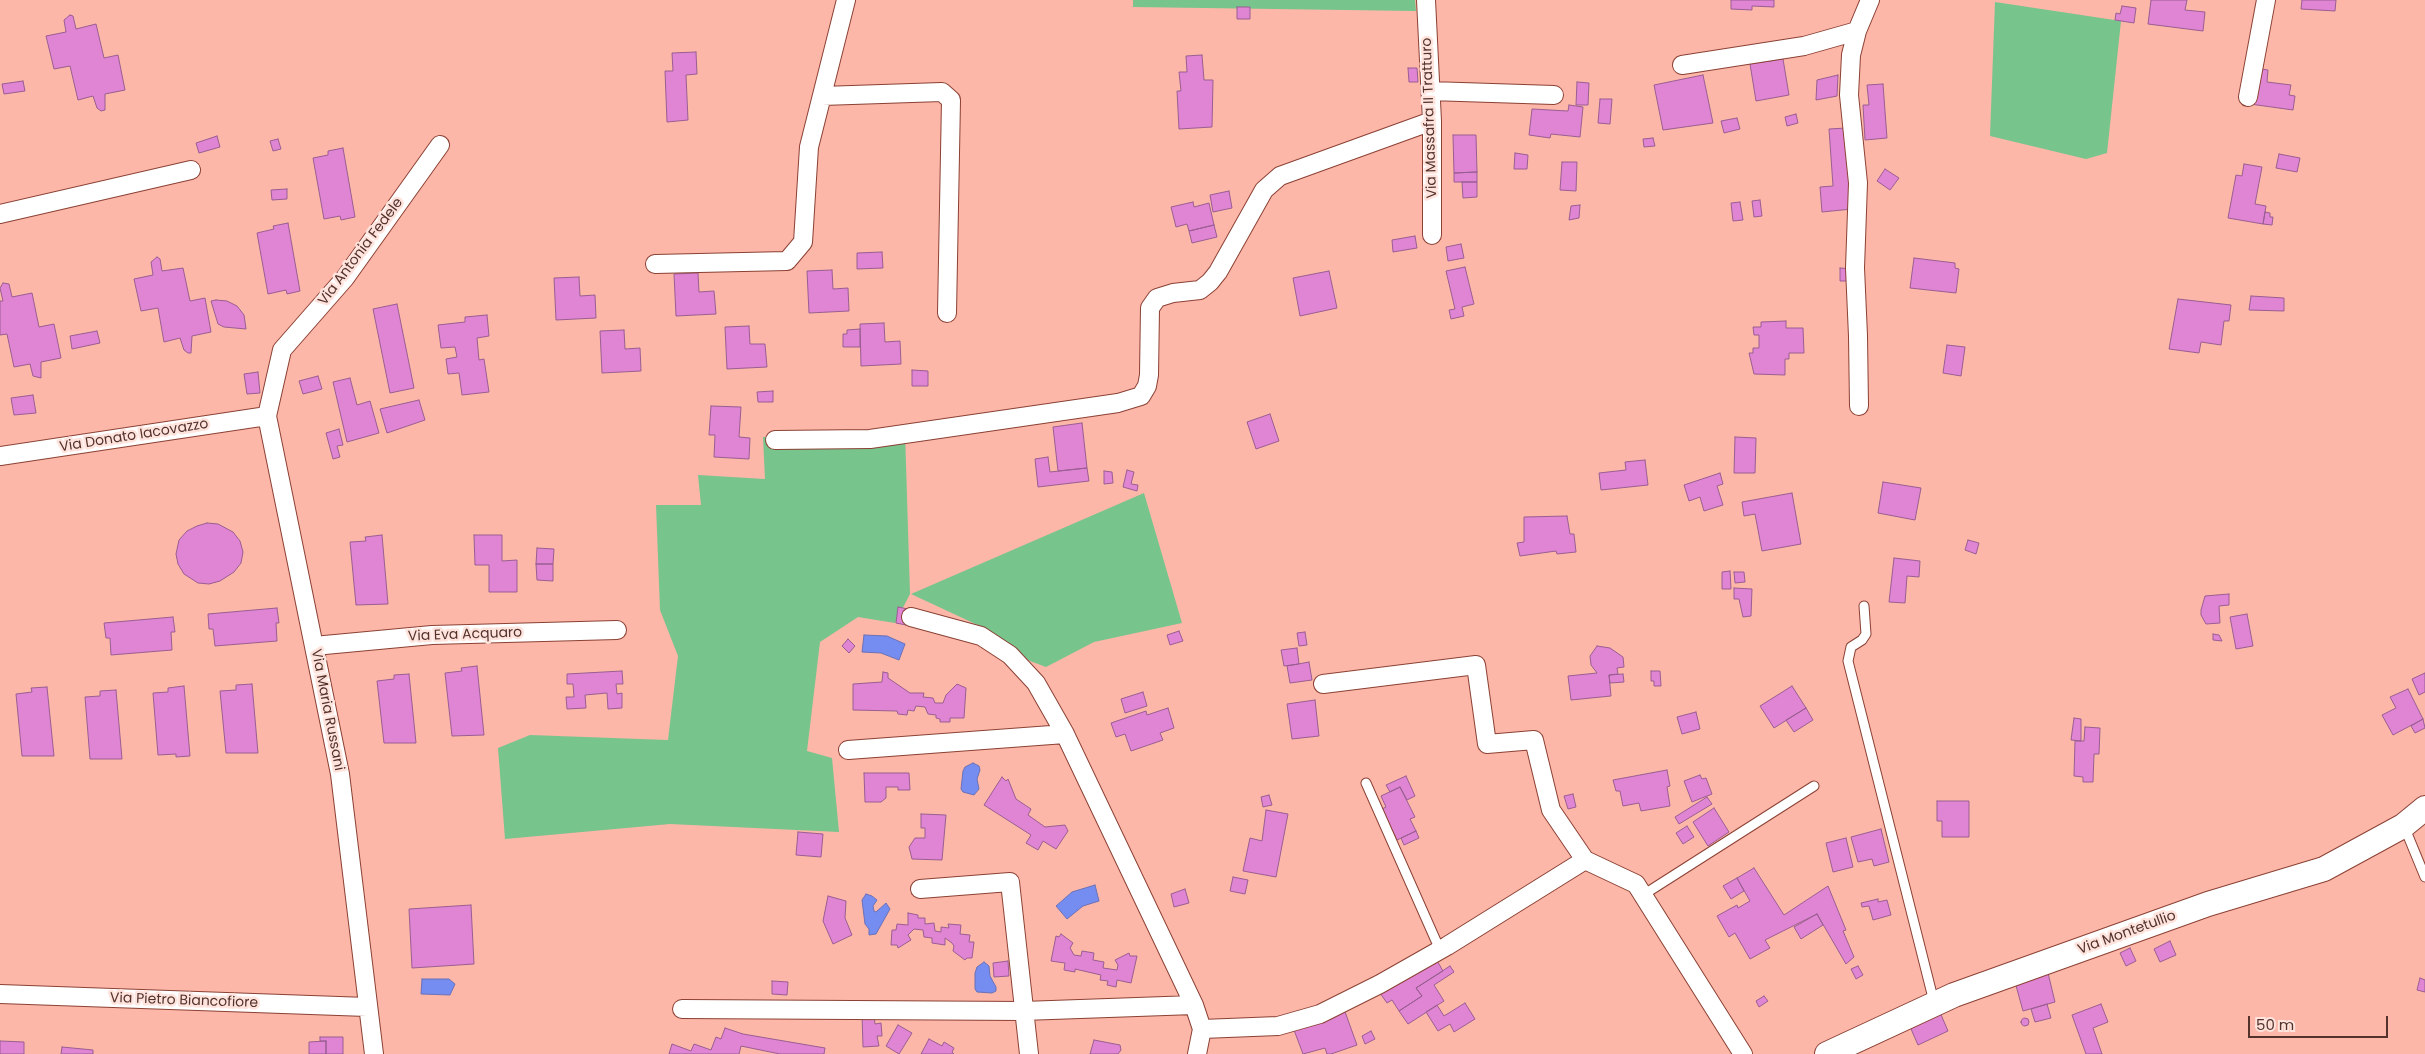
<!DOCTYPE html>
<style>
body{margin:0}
#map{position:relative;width:2425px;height:1054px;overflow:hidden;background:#fcb7a8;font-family:Poppins,sans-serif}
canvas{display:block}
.scale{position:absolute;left:2248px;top:1016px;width:140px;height:22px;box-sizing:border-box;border:2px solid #54322b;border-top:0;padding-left:6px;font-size:15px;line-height:18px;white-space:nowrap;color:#54322b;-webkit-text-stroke:4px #ffe4de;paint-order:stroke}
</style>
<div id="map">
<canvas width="2425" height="1054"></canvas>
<div class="scale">50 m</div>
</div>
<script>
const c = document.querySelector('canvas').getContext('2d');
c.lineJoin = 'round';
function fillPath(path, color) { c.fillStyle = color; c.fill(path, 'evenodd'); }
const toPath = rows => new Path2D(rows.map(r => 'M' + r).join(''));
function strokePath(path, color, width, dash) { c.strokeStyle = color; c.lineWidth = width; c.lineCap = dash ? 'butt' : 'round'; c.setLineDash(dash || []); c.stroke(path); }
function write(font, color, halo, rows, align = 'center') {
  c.font = font + ' Poppins,sans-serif'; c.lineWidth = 5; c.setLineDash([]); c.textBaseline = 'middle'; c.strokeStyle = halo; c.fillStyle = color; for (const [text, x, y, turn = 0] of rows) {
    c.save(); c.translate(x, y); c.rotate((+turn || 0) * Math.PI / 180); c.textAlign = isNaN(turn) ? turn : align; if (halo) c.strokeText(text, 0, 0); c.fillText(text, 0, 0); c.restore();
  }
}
fillPath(toPath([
 [1133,0,1415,0,1416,11,1133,7],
 [1995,2,2121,21,2107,153,2086,159,1990,136],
 [905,432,910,594,895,623,858,617,820,642,807,751,832,758,839,832,670,824,505,839,498,748,530,735,668,740,678,656,660,610,656,505,701,505,698,475,765,479,763,437],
 [1144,493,1182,623,1094,642,1046,667,1030,661,984,628,911,594]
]), '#77c48d');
const water = toPath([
 [864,635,887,636,905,644,899,660,881,653,862,652,864,635],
 [973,763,979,766,980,770,977,779,979,789,974,795,963,792,961,789,963,771,965,767,973,763],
 [1095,885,1099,901,1083,906,1067,919,1056,906,1072,892,1095,885],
 [866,894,872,896,877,900,873,906,874,911,876,912,886,903,890,909,876,934,869,935,869,929,865,924,862,900,866,894],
 [984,962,989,966,990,976,996,987,996,991,992,993,977,992,975,989,975,973,977,967,984,962],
 [422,979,449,979,455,984,450,995,421,994,422,979]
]);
fillPath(water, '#758cf1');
strokePath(water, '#6b71b6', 1);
const building = toPath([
 [1731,0,1774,0,1774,7,1752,6,1752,10,1731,9,1731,0],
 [2151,0,2187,0,2185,10,2205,12,2203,31,2148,24,2151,0],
 [2302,0,2336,0,2335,11,2301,9,2302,0],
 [2122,6,2136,8,2134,23,2115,20,2116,13,2120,14,2122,6],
 [1237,7,1250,7,1250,19,1237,19,1237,7],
 [70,15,73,16,76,29,96,24,104,58,118,55,125,90,105,94,105,110,101,111,97,108,93,96,78,100,70,66,54,69,46,36,66,32,64,20,70,15],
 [696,52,697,74,686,75,688,120,667,122,665,71,673,71,672,53,696,52],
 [1202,55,1204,80,1213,80,1212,127,1179,129,1177,91,1181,91,1179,72,1187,72,1186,56,1202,55],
 [1783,59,1789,95,1756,101,1750,64,1783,59],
 [1408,68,1417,68,1418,82,1409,82,1408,68],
 [2255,68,2268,70,2267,82,2291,85,2289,95,2295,96,2293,110,2250,104,2255,68],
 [1703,75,1713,123,1663,130,1654,85,1703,75],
 [1838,75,1837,96,1816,100,1817,80,1838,75],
 [23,81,25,91,4,94,2,84,23,81],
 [1577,82,1589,83,1588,105,1576,105,1577,82],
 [1883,84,1887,138,1865,140,1863,105,1869,105,1867,85,1883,84],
 [1600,99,1612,99,1610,124,1598,123,1600,99],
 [1569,105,1583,107,1580,137,1551,134,1550,138,1529,135,1532,109,1568,111,1569,105],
 [1796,114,1798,123,1787,126,1785,117,1796,114],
 [1737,118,1740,129,1724,133,1721,121,1737,118],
 [1846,128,1852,209,1822,212,1820,187,1833,186,1829,129,1846,128],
 [1453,135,1476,135,1477,172,1454,173,1453,135],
 [217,136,220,147,199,153,196,143,217,136],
 [1653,138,1655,146,1644,147,1643,139,1653,138],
 [278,139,281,149,273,151,270,141,278,139],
 [343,148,355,217,341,220,340,216,324,219,313,158,328,155,328,151,343,148],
 [1515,153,1528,155,1527,169,1514,169,1515,153],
 [2279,154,2300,158,2297,172,2276,168,2279,154],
 [1562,162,1577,162,1576,191,1560,190,1562,162],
 [2244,164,2262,167,2255,204,2266,206,2263,224,2228,218,2236,175,2242,176,2244,164],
 [1885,169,1899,178,1890,190,1877,181,1885,169],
 [1477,172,1477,182,1454,182,1454,173,1477,172],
 [1462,182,1477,182,1477,197,1463,198,1462,182],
 [287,189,287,199,272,200,271,190,287,189],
 [1229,191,1232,208,1213,212,1210,195,1229,191],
 [1760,200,1762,216,1754,217,1752,201,1760,200],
 [1193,202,1194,207,1209,203,1214,225,1189,231,1187,224,1176,227,1171,207,1193,202],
 [1740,202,1743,220,1733,221,1731,203,1740,202],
 [1580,205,1579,218,1569,220,1571,206,1580,205],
 [2265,212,2270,213,2270,217,2273,217,2272,225,2263,224,2265,212],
 [288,223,300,291,287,294,286,290,268,294,257,233,274,229,273,226,288,223],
 [1214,225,1217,237,1192,243,1189,231,1214,225],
 [1415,236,1417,248,1393,252,1392,240,1415,236],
 [1461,244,1464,258,1448,261,1446,247,1461,244],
 [882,252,883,268,857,269,857,253,882,252],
 [157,257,160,259,162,271,183,268,190,301,205,298,211,332,192,336,191,353,188,353,184,350,180,338,164,342,158,308,141,311,134,279,153,275,151,262,157,257],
 [1914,258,1955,263,1955,268,1959,269,1956,293,1910,288,1914,258],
 [1465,267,1474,304,1462,307,1464,316,1451,319,1449,310,1455,309,1446,271,1465,267],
 [1840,268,1851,269,1851,281,1840,281,1840,268],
 [832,270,833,289,848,288,849,311,809,313,807,271,832,270],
 [1329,271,1337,308,1300,316,1293,278,1329,271],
 [698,273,699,292,714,291,716,314,676,316,674,274,698,273],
 [579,277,580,296,595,295,596,318,556,320,554,278,579,277],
 [3,283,9,284,12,297,32,293,39,327,54,324,61,358,41,362,41,378,33,376,30,364,14,367,7,334,0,335,0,301,3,301,0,288,3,283],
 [2251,296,2284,298,2284,311,2249,310,2251,296],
 [2178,299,2231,305,2229,321,2224,321,2221,345,2201,342,2199,353,2169,349,2178,299],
 [216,300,227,301,237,306,244,315,246,329,224,327,218,324,211,301,216,300],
 [397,304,414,388,390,393,373,309,397,304],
 [487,315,489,336,477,338,479,360,484,359,489,392,462,395,459,373,448,374,446,359,457,357,455,347,441,348,438,325,465,322,465,317,487,315],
 [1786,321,1786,328,1803,328,1804,353,1789,353,1789,359,1785,359,1785,375,1754,374,1749,353,1753,353,1753,348,1759,348,1759,335,1754,335,1753,327,1761,327,1761,322,1786,321],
 [884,323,885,342,900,341,901,364,861,366,860,324,884,323],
 [749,326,750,344,765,344,767,367,727,369,725,327,749,326],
 [860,329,860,347,843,347,843,334,847,334,847,330,860,329],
 [624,330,625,349,640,348,641,371,602,373,600,331,624,330],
 [97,331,100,343,72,349,70,336,97,331],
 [1947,345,1965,347,1961,376,1943,373,1947,345],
 [912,370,928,371,928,386,912,386,912,370],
 [258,372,260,393,247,394,244,374,258,372],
 [318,376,322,389,303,394,299,381,318,376],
 [350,378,357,405,370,401,379,433,347,442,333,382,350,378],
 [773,391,773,402,758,402,757,392,773,391],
 [33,395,36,413,14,415,11,398,33,395],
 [419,400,425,420,387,433,380,409,419,400],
 [711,406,741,407,739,437,750,438,749,459,714,457,715,435,709,435,711,406],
 [1270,414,1279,441,1256,449,1247,422,1270,414],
 [1082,423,1087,468,1058,471,1053,427,1082,423],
 [339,429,343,445,337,446,340,457,333,459,326,433,339,429],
 [1735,437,1756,438,1755,473,1734,473,1735,437],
 [1048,457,1050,472,1087,468,1089,481,1038,487,1035,459,1048,457],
 [1645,460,1648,485,1601,490,1599,473,1626,470,1625,462,1645,460],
 [1127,470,1134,472,1131,484,1138,485,1137,491,1123,487,1127,470],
 [1104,471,1112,472,1113,483,1104,484,1104,471],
 [1720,473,1723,484,1717,486,1723,505,1704,511,1700,497,1689,501,1684,485,1720,473],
 [1883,482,1921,488,1915,520,1878,513,1883,482],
 [1792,493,1801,544,1762,551,1755,514,1744,516,1742,502,1792,493],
 [1567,516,1570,534,1574,534,1576,552,1557,554,1556,551,1520,556,1517,543,1524,542,1524,517,1567,516],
 [207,523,218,524,233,532,240,541,243,552,241,563,234,572,220,581,209,584,198,583,184,574,178,564,176,554,179,540,187,531,197,526,207,523],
 [382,535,388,604,356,605,350,542,366,541,365,537,382,535],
 [474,535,502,535,502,561,517,560,517,592,489,592,489,565,475,565,474,535],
 [1968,540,1979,543,1976,554,1965,550,1968,540],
 [537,548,554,549,553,564,536,564,537,548],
 [1894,558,1920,561,1919,577,1907,576,1905,603,1889,602,1894,558],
 [536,564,553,564,553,581,537,580,536,564],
 [1730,571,1731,589,1722,589,1722,572,1730,571],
 [1734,572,1744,572,1745,582,1735,583,1734,572],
 [1734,588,1752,589,1751,616,1743,617,1739,599,1734,599,1734,588],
 [2229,594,2229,605,2219,606,2220,623,2206,624,2201,615,2201,610,2205,596,2229,594],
 [898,607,908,609,906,625,896,623,898,607],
 [277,608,279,623,276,623,277,641,215,646,213,629,209,629,208,614,277,608],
 [2247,614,2253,646,2236,649,2230,617,2247,614],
 [173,617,175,632,171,632,172,650,111,655,110,638,106,638,104,623,173,617],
 [1179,631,1183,641,1170,645,1167,635,1179,631],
 [1305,632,1307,645,1299,646,1297,633,1305,632],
 [2213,634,2219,635,2222,641,2213,640,2213,634],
 [848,639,855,646,849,653,842,646,848,639],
 [1597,646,1610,648,1623,657,1624,667,1617,668,1618,674,1609,675,1611,696,1571,700,1568,676,1597,673,1591,665,1590,656,1597,646],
 [1297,648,1299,664,1284,666,1281,650,1297,648],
 [1309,662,1312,680,1290,683,1287,666,1309,662],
 [477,666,484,735,452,736,445,673,462,671,461,668,477,666],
 [622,671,623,684,616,684,617,694,622,693,622,708,608,709,607,693,585,695,586,708,567,709,566,697,574,697,573,684,567,684,567,674,622,671],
 [1651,671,1660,671,1661,686,1654,686,1654,681,1651,681,1651,671],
 [883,672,888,673,888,678,910,693,924,693,923,697,933,698,935,703,943,703,946,695,957,684,966,688,964,718,950,718,950,722,940,722,940,719,936,718,936,715,928,714,925,707,916,706,914,711,908,710,907,715,898,714,897,711,853,710,853,684,882,682,883,672],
 [2425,673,2425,692,2419,695,2412,679,2425,673],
 [409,674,416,743,384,743,377,681,394,679,394,675,409,674],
 [1623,674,1624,682,1610,683,1609,675,1623,674],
 [252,684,258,753,226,753,220,691,236,690,236,685,252,684],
 [184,686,190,756,176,757,176,754,158,755,153,693,168,692,168,688,184,686],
 [1792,686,1806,708,1774,728,1760,706,1792,686],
 [47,687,54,756,22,756,16,694,32,692,31,688,47,687],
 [2408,689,2423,719,2393,735,2382,715,2396,708,2390,697,2408,689],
 [116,690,122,759,90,759,85,697,100,696,100,691,116,690],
 [1143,692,1147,706,1125,713,1121,699,1143,692],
 [1315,700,1319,736,1292,739,1287,704,1315,700],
 [1168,708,1174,728,1160,733,1163,740,1131,751,1125,734,1116,737,1111,723,1146,711,1147,715,1168,708],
 [1806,708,1813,720,1794,732,1786,720,1806,708],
 [1696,712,1700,729,1682,734,1677,717,1696,712],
 [2074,718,2081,719,2081,741,2071,740,2074,718],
 [2423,719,2425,728,2415,733,2411,726,2423,719],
 [2085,727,2100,728,2099,754,2094,754,2093,782,2083,782,2083,777,2074,776,2075,741,2084,741,2085,727],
 [1667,770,1670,786,1667,787,1670,806,1641,811,1639,803,1623,806,1620,791,1616,791,1613,780,1667,770],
 [864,773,909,773,910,790,898,790,898,787,886,787,886,798,881,802,865,802,864,773],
 [1700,775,1702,779,1706,778,1712,794,1692,802,1684,781,1700,775],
 [1406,776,1415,796,1407,800,1400,787,1390,792,1386,785,1406,776],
 [1002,777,1006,781,1008,779,1016,799,1031,809,1028,815,1045,827,1065,825,1068,831,1056,849,1043,841,1038,850,1026,843,1031,835,984,805,1002,777],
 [1400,787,1415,817,1410,819,1416,831,1397,840,1382,809,1386,807,1381,796,1400,787],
 [1573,794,1576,807,1568,809,1564,796,1573,794],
 [1269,795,1272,805,1263,807,1261,797,1269,795],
 [1707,797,1712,804,1679,824,1675,817,1707,797],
 [1937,801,1969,801,1969,837,1942,837,1942,821,1937,821,1937,801],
 [1714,808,1729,832,1708,846,1693,822,1714,808],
 [1266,810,1288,814,1276,877,1243,871,1250,838,1262,841,1266,810],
 [921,814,946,815,942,860,912,859,909,847,915,838,925,838,925,828,921,828,921,814],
 [1687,826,1694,837,1683,844,1676,833,1687,826],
 [1881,829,1889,862,1874,866,1872,859,1858,862,1851,837,1881,829],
 [1416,831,1419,838,1404,845,1401,838,1416,831],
 [798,832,823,834,821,857,796,855,798,832],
 [1846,838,1853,867,1833,872,1826,843,1846,838],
 [1754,868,1784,915,1828,886,1846,930,1843,931,1854,957,1846,964,1817,914,1765,940,1770,948,1750,959,1735,933,1729,937,1717,916,1737,905,1738,908,1750,901,1737,878,1754,868],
 [1233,877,1248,880,1245,894,1230,891,1233,877],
 [1737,878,1744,891,1731,899,1723,886,1737,878],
 [1185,889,1189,903,1174,907,1171,894,1185,889],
 [828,896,846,901,845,918,852,935,833,944,823,921,828,896],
 [1878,899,1878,902,1887,900,1891,915,1873,920,1869,906,1862,907,1861,903,1878,899],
 [471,905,474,964,412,968,409,909,471,905],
 [908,913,918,915,918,918,925,918,925,924,934,923,935,931,941,932,941,927,949,928,948,924,961,925,960,934,970,935,969,942,974,942,972,958,967,958,965,960,953,951,954,946,952,943,945,938,945,945,932,943,932,938,924,937,923,930,914,929,908,935,911,940,898,948,897,945,891,945,892,930,896,930,897,924,908,925,908,913],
 [1817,914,1823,925,1801,939,1794,927,1817,914],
 [1061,934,1073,943,1070,948,1074,955,1081,956,1082,951,1094,953,1093,960,1104,962,1103,968,1117,970,1118,965,1115,960,1129,953,1130,956,1137,956,1131,983,1117,980,1116,987,1107,985,1108,981,1100,980,1101,975,1075,969,1075,972,1064,970,1065,963,1051,961,1056,936,1059,937,1061,934],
 [2170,941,2176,955,2160,962,2154,949,2170,941],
 [2130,948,2136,961,2126,966,2120,953,2130,948],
 [1435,957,1443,971,1416,988,1422,996,1399,1011,1392,1000,1387,1003,1380,993,1435,957],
 [1008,961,1009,976,994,977,993,963,1008,961],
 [1450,966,1454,972,1434,985,1444,1001,1408,1024,1399,1011,1422,996,1416,988,1450,966],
 [1858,966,1863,975,1856,979,1851,969,1858,966],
 [2048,973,2055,1002,2023,1011,2015,982,2048,973],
 [2420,978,2425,980,2425,992,2417,990,2420,978],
 [772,981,788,982,787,995,772,994,772,981],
 [1764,996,1768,1001,1759,1007,1756,1001,1764,996],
 [1465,1003,1475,1019,1454,1032,1450,1024,1438,1031,1426,1012,1437,1005,1444,1016,1465,1003],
 [2047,1004,2051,1018,2035,1022,2031,1009,2047,1004],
 [2101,1004,2108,1022,2093,1028,2102,1054,2086,1054,2072,1015,2101,1004],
 [1344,1009,1357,1045,1331,1054,1327,1054,1325,1048,1303,1054,1294,1030,1344,1009],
 [1939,1010,1948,1031,1918,1045,1908,1022,1939,1010],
 [862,1015,874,1015,875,1024,881,1023,882,1036,877,1036,879,1046,863,1047,862,1015],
 '2021 1022a4 4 0 1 1 8 0a4 4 0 1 1-8 0Z',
 [898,1025,912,1033,899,1054,886,1046,898,1025],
 [725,1028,743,1034,825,1048,824,1054,780,1054,741,1046,739,1054,669,1054,672,1044,691,1051,694,1044,711,1050,716,1037,721,1039,725,1028],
 [1371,1031,1375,1039,1365,1044,1362,1036,1371,1031],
 [320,1037,343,1037,343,1054,326,1054,326,1041,320,1041,320,1037],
 [929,1039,942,1046,944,1042,954,1048,952,1052,954,1054,921,1054,929,1039],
 [1094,1040,1120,1045,1121,1050,1118,1054,1090,1054,1094,1040],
 [0,1041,24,1042,24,1054,0,1054,0,1041],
 [326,1041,326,1054,309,1054,309,1042,326,1041],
 [62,1047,93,1050,93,1054,61,1054,62,1047]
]);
fillPath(building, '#e084d4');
strokePath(building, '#995e91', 1);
const lane = toPath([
 [1864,606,1866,634,1862,640,1851,647,1848,661,1934,1002],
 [1366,783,1440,950],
 [2404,826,2425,877],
 [1643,895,1814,786]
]);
const street = toPath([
 [1426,0,1432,121,1432,235],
 [1682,65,1804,46,1857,31],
 [1430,91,1554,95],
 [822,96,942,92,951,100,947,313],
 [2248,97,2266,0],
 [0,214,191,170],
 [655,264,787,261,803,242,809,147,846,0],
 [1859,406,1858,336,1855,268,1858,183,1849,95,1851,55,1857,31,1870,0],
 [775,440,870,439,1118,403,1141,396,1147,386,1149,375,1150,308,1157,298,1173,293,1200,290,1210,282,1218,272,1264,190,1280,176,1432,121],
 [0,456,267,416],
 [911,617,981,636,1010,655,1036,683,1065,734,1194,1005,1202,1029,1197,1054],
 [314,646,432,635,617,630],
 [1323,684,1476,665,1487,744,1534,740,1551,810,1585,860,1636,884,1743,1054],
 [848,750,1065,734],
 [920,889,1010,882,1029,1054],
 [0,994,367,1007],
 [682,1009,1023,1011,1194,1005],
 [1202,1029,1278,1026,1320,1014,1380,984,1447,946,1585,860],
 [374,1054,340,774,267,416,282,350,345,278,440,145]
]);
const secondary = toPath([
 [1827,1054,1954,995,2208,904,2324,869,2403,826,2425,808]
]);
strokePath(lane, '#8b4134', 11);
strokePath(street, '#8b4134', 20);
strokePath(secondary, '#8b4134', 26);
strokePath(lane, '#fff', 9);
strokePath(street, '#fff', 18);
strokePath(secondary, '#fff', 24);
write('14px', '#54322b', '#ffe4de', [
 ["Via Massafra II Tratturo",1430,118,-92],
 ["Via Antonia Fedele",361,252,-53],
 ["Via Donato Iacovazzo",134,436,-9],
 ["Via Eva Acquaro",465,635,-2],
 ["Via Maria Russani",327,710,79],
 ["Via Montetullio",2127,933,-20],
 ["Via Pietro Biancofiore",184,1001,2]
]);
</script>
